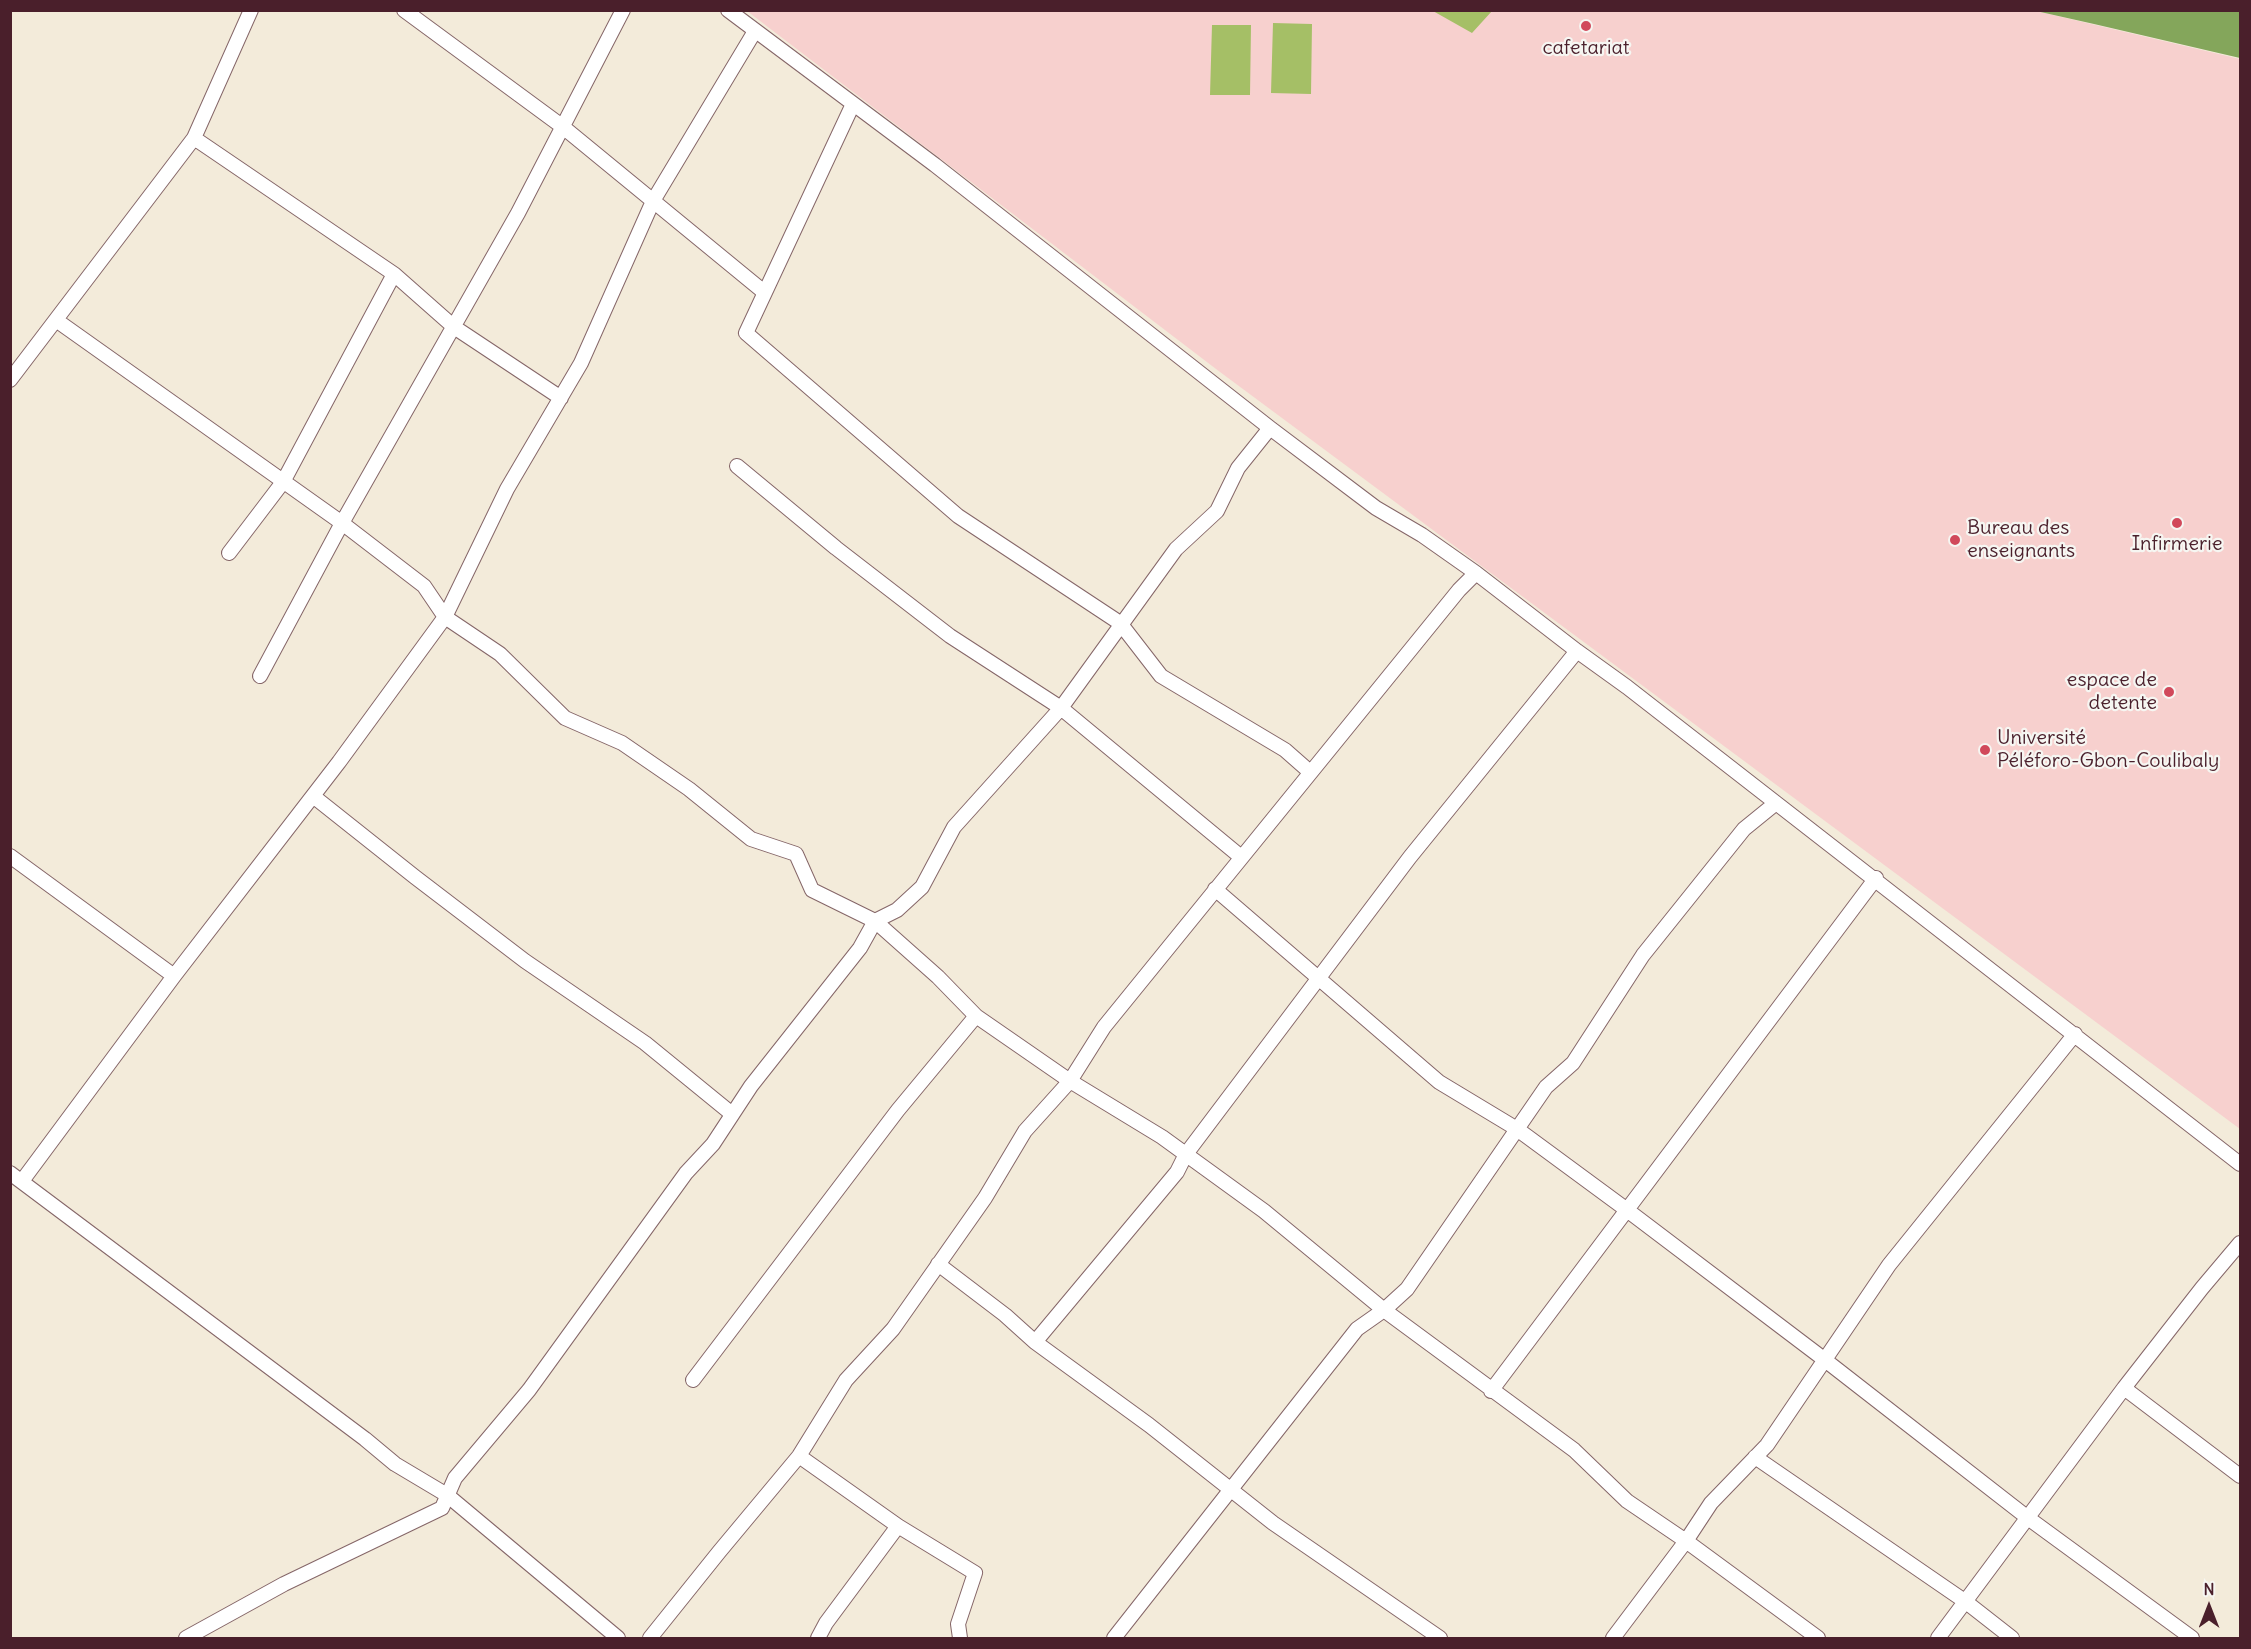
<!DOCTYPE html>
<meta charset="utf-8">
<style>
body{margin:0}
#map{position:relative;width:2251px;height:1649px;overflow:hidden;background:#f3ebda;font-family:Delius,sans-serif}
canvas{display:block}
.frame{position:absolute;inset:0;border:12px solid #4a1f2b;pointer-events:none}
.north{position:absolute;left:2179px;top:1577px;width:60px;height:60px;-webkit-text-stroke:4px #f6f6f2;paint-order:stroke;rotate:0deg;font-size:16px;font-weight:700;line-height:24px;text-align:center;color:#4a1f2b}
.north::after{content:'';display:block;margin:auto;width:21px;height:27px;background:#4a1f2b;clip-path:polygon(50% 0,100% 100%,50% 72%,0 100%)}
</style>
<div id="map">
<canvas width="2251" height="1649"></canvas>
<div class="frame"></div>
<div class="north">N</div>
</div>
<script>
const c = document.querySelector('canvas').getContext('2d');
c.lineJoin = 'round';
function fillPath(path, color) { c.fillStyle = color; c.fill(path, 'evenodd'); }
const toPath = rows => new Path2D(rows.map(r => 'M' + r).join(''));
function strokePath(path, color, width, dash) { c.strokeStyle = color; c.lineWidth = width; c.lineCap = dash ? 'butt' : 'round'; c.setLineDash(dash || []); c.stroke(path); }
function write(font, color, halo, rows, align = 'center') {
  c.font = font + ' Delius,sans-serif'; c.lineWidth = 4.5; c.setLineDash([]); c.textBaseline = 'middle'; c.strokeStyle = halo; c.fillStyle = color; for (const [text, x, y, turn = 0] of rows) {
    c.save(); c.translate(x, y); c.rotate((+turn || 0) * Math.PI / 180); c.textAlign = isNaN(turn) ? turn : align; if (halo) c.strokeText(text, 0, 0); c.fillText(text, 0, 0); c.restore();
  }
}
fillPath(toPath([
 [2032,10,2240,59,2240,1129,1220,372,747,11]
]), '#f7d0ce');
fillPath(toPath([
 [1433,11,1492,11,1472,33],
 [1273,23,1312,24,1311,94,1271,93],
 [1212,25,1251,25,1250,95,1210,95]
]), '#a5bf66');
fillPath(toPath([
 [2036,11,2240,11,2240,58,2094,24]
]), '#84a65b');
const minor = toPath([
 [404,10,563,127,764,292],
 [728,10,935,165,1270,428,1376,508,1422,535,1476,573,1577,651,1627,687,2240,1164],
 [853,104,746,333,958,516,1120,623,1161,676,1285,750,1310,772],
 [194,138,394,274,454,327,561,398],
 [56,320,342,523,424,586,445,617,500,654,565,718,622,743,689,789,751,839,796,854,812,890,875,921,938,977,976,1016,1070,1081,1162,1137,1264,1211,1384,1310,1574,1450,1627,1501,1686,1541,1818,1638],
 [10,380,194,138,251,10],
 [737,466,836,548,950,636,1061,708,1241,857],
 [229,553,283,482,394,274],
 [260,676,342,523,518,213,623,10],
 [313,796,415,877,525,961,645,1043,732,1114],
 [10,856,174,976],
 [1215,889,1439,1082,1517,1129,1627,1210,1825,1360,2028,1518,2192,1638],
 [10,1173,365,1439,395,1464,447,1495,618,1638],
 [22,1181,174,976,339,762,445,617,507,489,581,363,653,201,755,31],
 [938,1264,1005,1315,1035,1342,1149,1425,1273,1523,1440,1638],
 [1035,1342,1177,1172,1186,1154,1410,857,1577,651],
 [693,1380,898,1110,976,1016],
 [2124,1388,2240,1476],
 [1491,1391,1876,878],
 [799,1456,898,1526,975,1573,958,1624,960,1638],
 [1755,1457,1966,1602,2012,1638],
 [186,1638,284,1584,442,1508,455,1478,529,1390,686,1173,713,1144,751,1086,860,948,875,921,897,910,922,887,954,827,1061,708,1176,549,1217,511,1238,468,1270,428],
 [650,1638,719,1552,799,1456,846,1380,893,1329,985,1198,1025,1131,1070,1081,1104,1027,1459,590,1476,573],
 [818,1638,826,1623,898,1526],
 [1114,1638,1357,1329,1384,1310,1407,1289,1546,1087,1573,1063,1643,955,1744,829,1776,803],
 [1613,1638,1686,1541,1711,1503,1767,1445,1889,1265,2075,1034],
 [1938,1638,2124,1388,2202,1288,2240,1243]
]);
strokePath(minor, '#856668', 16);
strokePath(minor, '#fff', 14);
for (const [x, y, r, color] of [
 [1586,26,6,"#d1495b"],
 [2177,523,6,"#d1495b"],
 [1955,540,6,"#d1495b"],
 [2169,692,6,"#d1495b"],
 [1985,750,6,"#d1495b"]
]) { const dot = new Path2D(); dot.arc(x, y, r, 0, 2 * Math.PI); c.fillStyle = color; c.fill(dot); strokePath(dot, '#f6f6f2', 2); }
write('20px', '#4a1f2b', '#f6f6f2', [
 ["cafetariat",1586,48],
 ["Bureau des",1967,528,"left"],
 ["enseignants",1967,551,"left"],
 ["Infirmerie",2177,544],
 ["espace de",2157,680,"right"],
 ["detente",2157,703,"right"],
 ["Université",1997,738,"left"],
 ["Péléforo-Gbon-Coulibaly",1997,761,"left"]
]);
</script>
